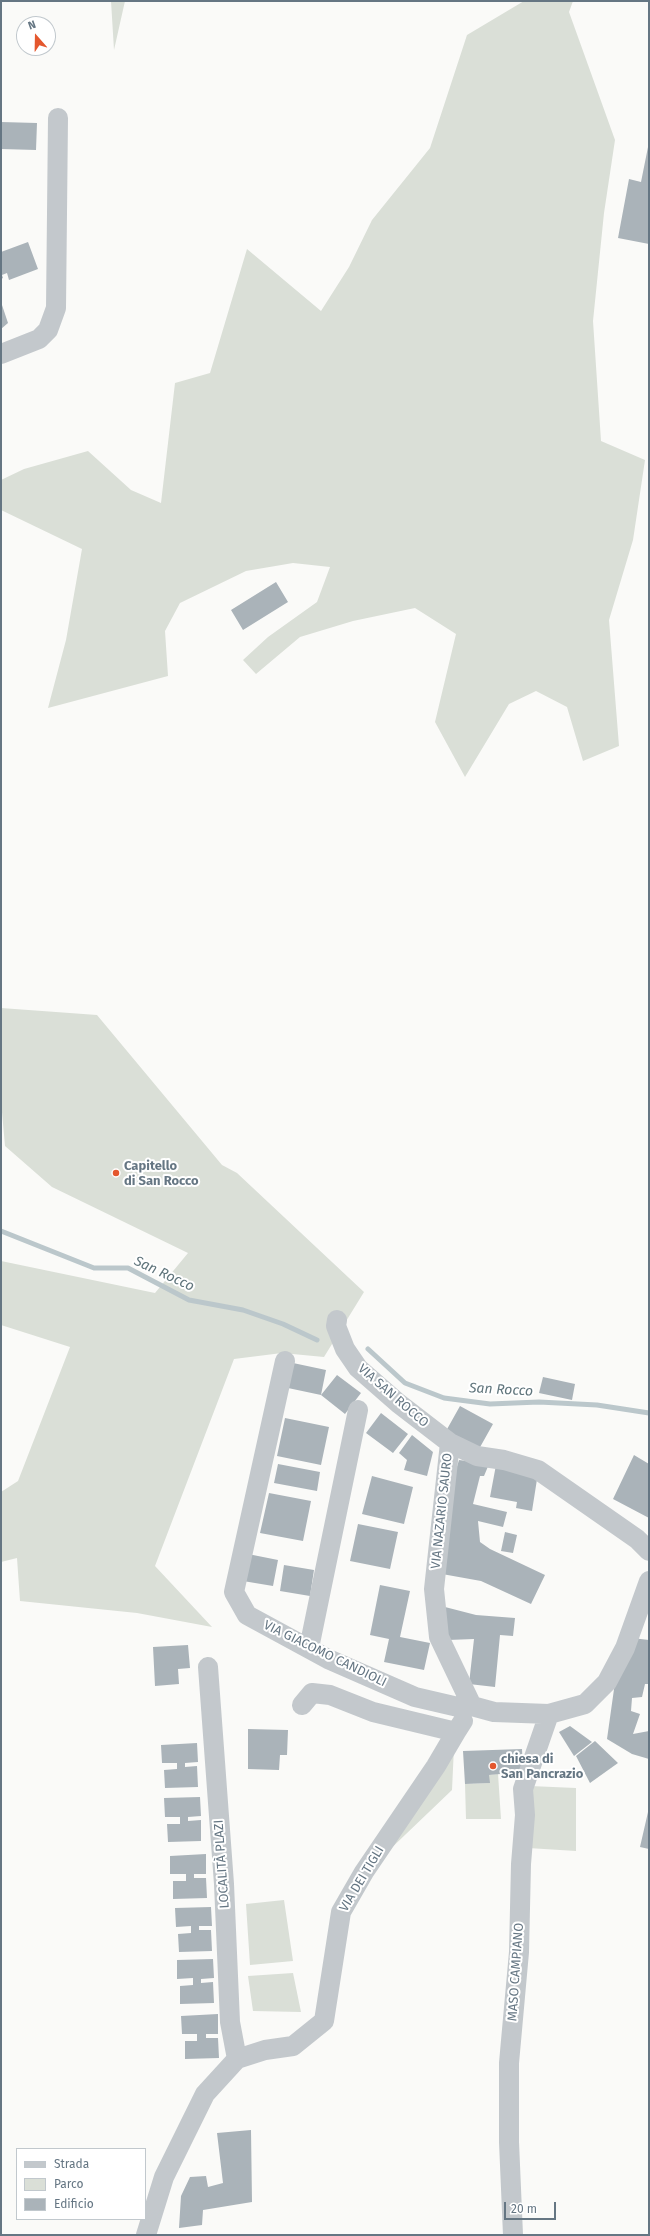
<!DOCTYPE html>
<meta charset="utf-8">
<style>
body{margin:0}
#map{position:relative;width:650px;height:2236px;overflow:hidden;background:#fafaf8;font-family:"Fira Sans",sans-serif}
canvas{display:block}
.frame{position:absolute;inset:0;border:2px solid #657683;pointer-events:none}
.legend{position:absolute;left:16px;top:2148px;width:130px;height:72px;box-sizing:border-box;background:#fff;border:1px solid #c1c8cd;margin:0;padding:5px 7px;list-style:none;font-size:12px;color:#657683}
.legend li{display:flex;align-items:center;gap:8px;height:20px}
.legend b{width:20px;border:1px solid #c1c8cd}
.north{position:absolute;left:16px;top:16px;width:40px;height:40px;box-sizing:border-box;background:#fff;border:1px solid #c1c8cd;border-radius:50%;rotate:340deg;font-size:11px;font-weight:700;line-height:16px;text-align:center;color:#657683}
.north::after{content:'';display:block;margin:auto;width:14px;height:18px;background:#e4572e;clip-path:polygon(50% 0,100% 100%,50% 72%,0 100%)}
.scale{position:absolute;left:504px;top:2202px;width:52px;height:18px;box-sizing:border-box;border:2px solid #657683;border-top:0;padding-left:5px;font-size:12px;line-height:14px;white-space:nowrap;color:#657683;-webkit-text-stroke:3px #fff;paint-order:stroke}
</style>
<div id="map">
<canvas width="650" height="2236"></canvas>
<div class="frame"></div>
<ul class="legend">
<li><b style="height:5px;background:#c3c8cc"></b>Strada</li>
<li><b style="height:11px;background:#dadfd7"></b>Parco</li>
<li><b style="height:11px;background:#aab3b9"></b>Edificio</li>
</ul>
<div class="north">N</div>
<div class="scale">20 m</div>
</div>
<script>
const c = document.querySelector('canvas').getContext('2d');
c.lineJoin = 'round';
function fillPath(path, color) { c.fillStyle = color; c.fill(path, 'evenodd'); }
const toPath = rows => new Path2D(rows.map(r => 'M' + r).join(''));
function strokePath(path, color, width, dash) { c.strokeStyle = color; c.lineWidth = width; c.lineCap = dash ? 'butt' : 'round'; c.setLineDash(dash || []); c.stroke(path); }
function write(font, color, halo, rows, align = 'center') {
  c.font = font + ' "Fira Sans",sans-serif'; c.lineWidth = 4; c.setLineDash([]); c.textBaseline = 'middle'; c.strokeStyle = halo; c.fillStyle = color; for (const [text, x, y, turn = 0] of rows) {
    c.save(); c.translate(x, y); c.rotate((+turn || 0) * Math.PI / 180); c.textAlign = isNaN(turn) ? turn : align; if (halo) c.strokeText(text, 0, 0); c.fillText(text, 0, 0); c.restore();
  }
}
fillPath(toPath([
 [111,1,125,1,114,50],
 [524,1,573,1,569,12,615,140,604,213,593,321,601,441,645,460,633,540,609,620,619,746,583,761,567,707,536,691,509,704,465,777,435,722,456,634,415,608,353,621,300,637,256,674,243,660,268,637,317,602,330,567,293,563,246,571,180,603,165,631,168,676,48,708,66,640,82,549,1,510,1,480,24,469,88,451,131,490,161,503,175,383,210,373,247,249,321,311,349,267,372,220,430,148,467,35],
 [1,1008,97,1015,222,1165,237,1173,364,1292,324,1357,282,1353,234,1359,155,1566,212,1627,137,1613,20,1601,17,1558,1,1562,1,1492,18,1481,70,1347,1,1325,1,1261,155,1293,188,1253,52,1187,5,1146,1,1101],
 [454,1747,452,1790,382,1857],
 [498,1774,501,1819,466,1819,465,1784,489,1783,489,1775],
 [530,1786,576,1788,576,1851,528,1848],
 [284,1900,293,1961,250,1965,246,1904],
 [293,1973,301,2012,253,2011,248,1976]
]), '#dadfd7');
strokePath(toPath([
 [1,1231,94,1268,128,1268,189,1300,243,1310,283,1324,317,1340],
 [368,1349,405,1383,444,1398,490,1404,539,1402,597,1405,649,1413]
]), '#bbc7cb', 5);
fillPath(toPath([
 [1,122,37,123,36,150,1,149],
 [649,142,649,244,618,238,629,179,641,182],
 [28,242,38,269,9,280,7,273,2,275,3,278,1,279,1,252],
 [1,302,8,323,1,329],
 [276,582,288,602,243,630,231,610],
 [293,1363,326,1370,321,1395,288,1388],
 [337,1375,361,1393,345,1414,321,1395],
 [543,1377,575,1384,572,1400,539,1393],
 [460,1406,493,1424,479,1449,446,1431],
 [381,1413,408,1434,393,1453,366,1433],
 [285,1418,329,1427,321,1465,277,1456],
 [412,1435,433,1452,427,1476,404,1470,407,1460,399,1453],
 [634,1455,649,1464,649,1518,613,1499],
 [459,1460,489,1464,484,1476,480,1476,473,1504,507,1512,503,1527,478,1521,480,1542,490,1549,545,1575,531,1604,481,1581,442,1574,444,1509],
 [278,1464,320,1472,317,1491,274,1483],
 [496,1465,538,1473,532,1511,516,1508,517,1502,490,1497],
 [372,1476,413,1487,404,1524,362,1514],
 [269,1493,311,1501,303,1541,260,1533],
 [358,1524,398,1532,390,1569,350,1561],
 [505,1532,517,1535,513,1553,501,1551],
 [248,1554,278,1560,273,1586,243,1581],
 [284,1565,314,1570,310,1596,280,1591],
 [380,1585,410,1591,400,1637,430,1643,424,1670,384,1662,389,1639,370,1635],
 [445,1607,476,1615,515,1618,513,1636,500,1635,495,1687,469,1684,474,1639,448,1640],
 [632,1638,649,1640,649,1684,645,1684,642,1697,632,1698,631,1711,640,1714,633,1734,649,1731,649,1759,632,1754,607,1739,616,1675],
 [188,1645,190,1668,178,1669,179,1684,155,1686,153,1647],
 [570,1726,592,1742,574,1756,559,1732],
 [248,1729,288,1730,287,1755,280,1755,279,1770,248,1769],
 [595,1741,618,1763,590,1783,576,1756],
 [197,1743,198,1762,185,1763,185,1767,197,1766,198,1787,165,1788,164,1770,177,1769,177,1763,162,1763,161,1745],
 [522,1749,523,1772,489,1775,490,1783,465,1784,463,1751],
 [200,1797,201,1816,188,1817,188,1821,201,1820,201,1841,168,1842,167,1824,180,1824,180,1817,165,1817,164,1798],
 [648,1812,649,1812,649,1849,640,1847],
 [206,1854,206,1874,194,1874,194,1878,206,1878,207,1898,173,1899,173,1881,186,1881,186,1874,170,1874,170,1856],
 [211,1907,212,1926,199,1926,199,1930,211,1930,212,1951,179,1952,178,1934,191,1933,191,1926,176,1927,175,1908],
 [213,1959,214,1978,201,1979,201,1983,213,1982,214,2003,180,2004,180,1986,193,1985,193,1978,177,1979,177,1960],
 [218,2014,218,2034,206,2034,206,2038,218,2038,219,2058,185,2059,185,2041,197,2041,197,2034,182,2034,181,2016],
 [251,2130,252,2202,203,2210,202,2225,179,2228,181,2196,190,2177,206,2176,208,2187,223,2183,217,2133]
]), '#aab3b9');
strokePath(toPath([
 [1,354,39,339,48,330,56,308,58,118],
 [337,1320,336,1326,345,1349,358,1368,398,1403,450,1443],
 [285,1361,234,1592,247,1615,328,1659,415,1697,458,1707,472,1706],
 [649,1551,637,1539,538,1470,504,1460,477,1456,450,1443,434,1589,439,1637,472,1706,494,1712,549,1714,585,1704,607,1682,625,1648,649,1581],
 [309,1648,358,1410],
 [208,1667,224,1884,230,2022,237,2059],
 [302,1705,312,1693,330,1695,373,1712,456,1732,463,1721],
 [146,2235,164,2177,205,2094,237,2059,265,2050,293,2046,324,2021,341,1912,364,1872,436,1766,456,1732],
 [513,2235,509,2142,509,2063,519,1952,521,1864,525,1815,523,1789,549,1714]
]), '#c3c8cc', 20);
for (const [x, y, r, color] of [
 [116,1173,4,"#e4572e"],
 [493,1766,4,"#e4572e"]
]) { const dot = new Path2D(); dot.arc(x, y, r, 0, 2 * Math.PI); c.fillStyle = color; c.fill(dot); strokePath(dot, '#fff', 1.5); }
write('bold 13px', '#657683', '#fff', [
 ["Capitello",124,1166],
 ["di San Rocco",124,1181],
 ["chiesa di",501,1759],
 ["San Pancrazio",501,1774]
], 'left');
write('13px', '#657683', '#fff', [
 ["VIA SAN ROCCO",393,1396,41],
 ["VIA NAZARIO SAURO",442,1511,-84],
 ["VIA GIACOMO CANDIOLI",325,1654,26],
 ["LOCALITÀ PLAZI",222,1864,-94],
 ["VIA DEI TIGLI",362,1879,-59],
 ["MASO CAMPIANO",516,1972,-86]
]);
write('italic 14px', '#60757c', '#fff', [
 ["San Rocco",164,1274,25],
 ["San Rocco",501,1390,3]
]);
</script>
